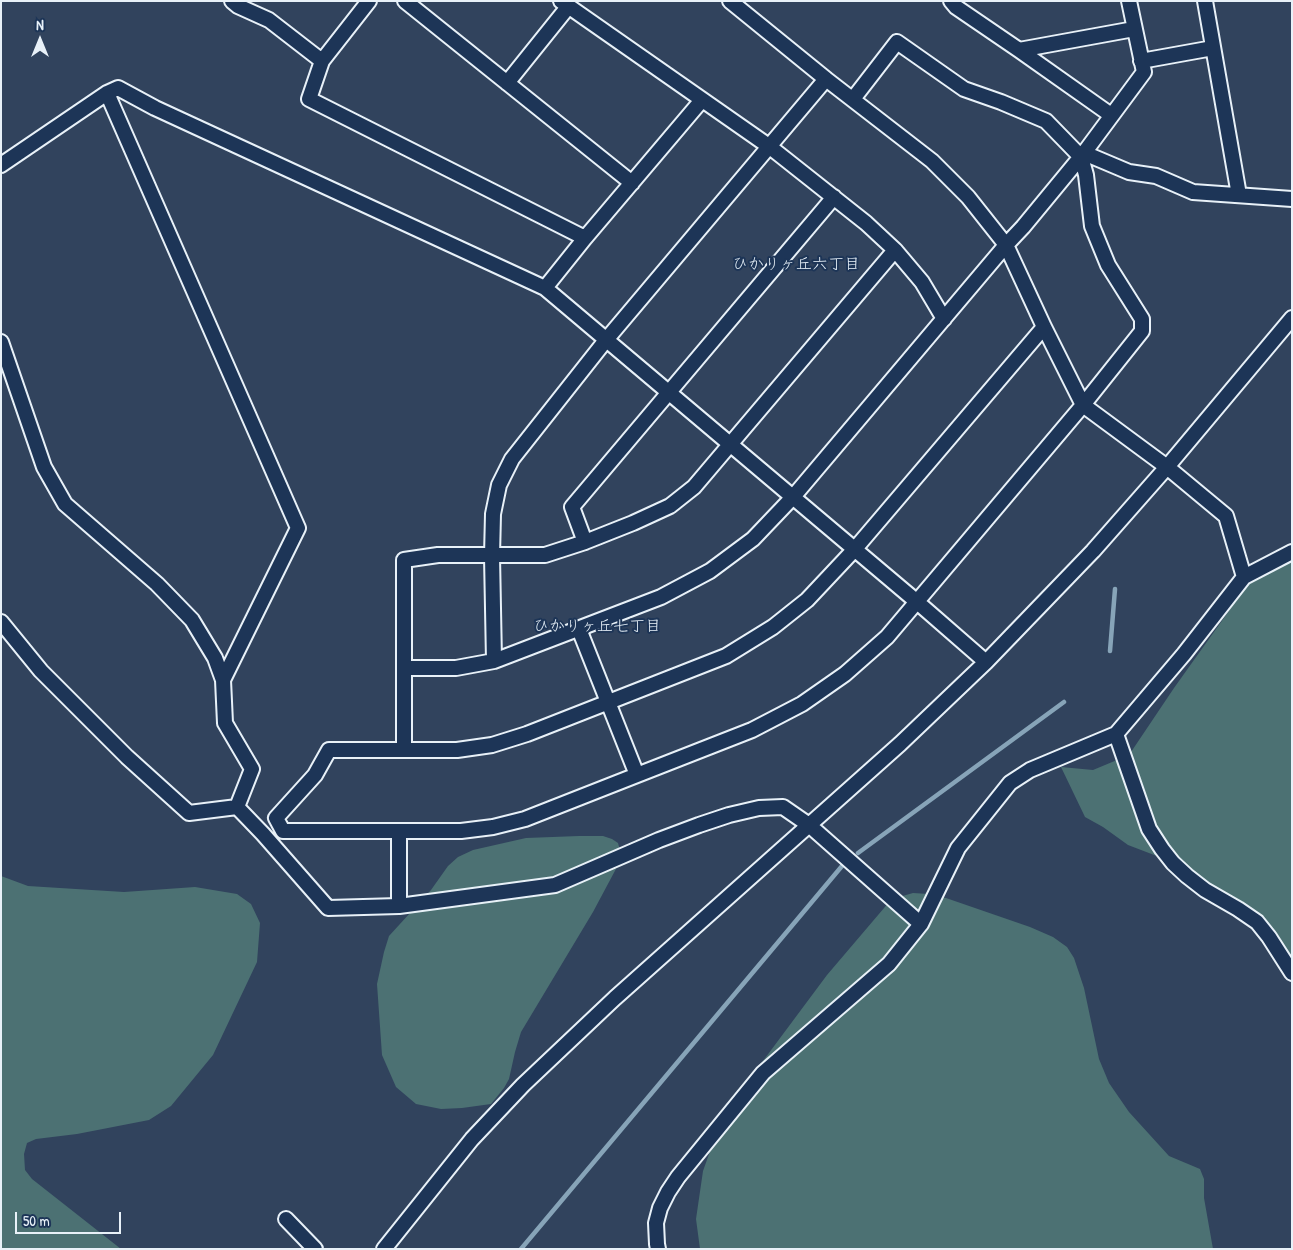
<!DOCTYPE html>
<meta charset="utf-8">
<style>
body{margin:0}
#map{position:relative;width:1293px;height:1250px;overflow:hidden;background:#31435d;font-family:"Patrick Hand",sans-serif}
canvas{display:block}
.frame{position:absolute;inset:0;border:2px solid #e8f1f8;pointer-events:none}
.north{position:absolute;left:15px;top:15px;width:50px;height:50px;-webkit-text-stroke:4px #1d3557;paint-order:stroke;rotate:0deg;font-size:14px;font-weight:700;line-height:20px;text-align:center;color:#e8f1f8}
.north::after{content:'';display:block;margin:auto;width:18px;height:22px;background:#e8f1f8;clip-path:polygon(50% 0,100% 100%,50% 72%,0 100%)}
.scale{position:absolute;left:15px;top:1212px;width:106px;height:22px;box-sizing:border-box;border:2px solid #e8f1f8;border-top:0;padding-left:6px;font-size:15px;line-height:18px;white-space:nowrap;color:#e8f1f8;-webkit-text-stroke:4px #1d3557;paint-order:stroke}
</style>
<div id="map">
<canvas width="1293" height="1250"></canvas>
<div class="frame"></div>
<div class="north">N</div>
<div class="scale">50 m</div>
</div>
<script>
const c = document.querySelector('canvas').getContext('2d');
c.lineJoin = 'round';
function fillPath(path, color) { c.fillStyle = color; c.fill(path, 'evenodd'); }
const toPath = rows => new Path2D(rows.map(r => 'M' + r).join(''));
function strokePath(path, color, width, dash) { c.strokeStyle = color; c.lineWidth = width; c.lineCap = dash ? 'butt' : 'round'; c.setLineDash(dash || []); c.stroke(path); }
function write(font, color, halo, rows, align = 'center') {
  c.font = font + ' "Patrick Hand","Klee One",sans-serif'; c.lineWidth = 4; c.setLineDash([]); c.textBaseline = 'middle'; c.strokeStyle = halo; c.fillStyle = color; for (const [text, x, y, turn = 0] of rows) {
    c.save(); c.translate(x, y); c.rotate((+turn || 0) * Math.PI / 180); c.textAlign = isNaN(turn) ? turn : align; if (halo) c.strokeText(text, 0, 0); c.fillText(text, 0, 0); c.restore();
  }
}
fillPath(toPath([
 [1292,546,1292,974,1263,939,1202,883,1175,863,1128,845,1103,827,1085,817,1061,767,1093,770,1129,755,1174,688,1261,566],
 [579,836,603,836,612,839,618,843,621,854,617,867,593,912,521,1032,515,1052,509,1079,504,1088,491,1104,462,1108,441,1109,416,1104,396,1087,382,1055,377,984,384,952,389,936,431,890,448,866,458,857,473,850,526,838],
 [1,876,28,886,124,892,195,887,237,894,251,904,260,923,257,962,213,1055,171,1106,149,1120,77,1134,36,1139,27,1143,24,1154,25,1170,32,1179,121,1249,1,1249],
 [913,893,929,894,946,898,1030,927,1053,937,1067,947,1074,958,1084,988,1099,1059,1109,1083,1129,1112,1169,1156,1200,1169,1204,1179,1204,1198,1213,1249,700,1249,696,1219,703,1171,720,1123,757,1069,827,975,890,901,899,897]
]), '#4c7173');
strokePath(toPath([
 [1110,651,1115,589],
 [858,853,1064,702],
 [521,1249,842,866]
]), '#87a4b8', 4.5);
const minor = toPath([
 [232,1,238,6,269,20,322,61],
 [369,1,322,61,309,99,585,238],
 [405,1,632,183],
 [561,1,770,147,866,223,895,250,922,282,944,319],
 [730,1,826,79,932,161,968,197,1006,245,1044,327,1083,405,1167,467,1226,516,1244,577],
 [951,1,956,7,1019,50,1111,115],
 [1205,1,1239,195],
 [1019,50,1134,29],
 [1141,61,1213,48],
 [507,83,568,7],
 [107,93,298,528,223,680],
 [853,99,897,42,964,89,1001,102,1046,121,1081,157,1086,175,1092,226,1108,265,1142,319,1142,331,1083,405,887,637,845,674,802,704,752,730,637,775,525,819,493,827,461,831,283,831,276,818,315,775,329,750,457,750,492,745,527,734,726,656,773,627,807,600,854,550,1044,327],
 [1084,153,1129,172,1156,176,1193,192,1292,199],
 [1,165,107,93,118,88,155,108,545,288,916,601,986,662],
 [545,288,585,238,702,100],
 [1,342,44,467,65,504,157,584,192,620,215,658,223,680,225,723,252,769,237,807],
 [585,542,572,507,834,197],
 [1,622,41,671,127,757,189,813,237,807],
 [579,629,637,775],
 [494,661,492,556,493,514,499,485,512,459,606,340,826,79],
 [404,668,456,668,494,661,661,597,710,571,753,539,793,497,1006,245,1023,227,1084,153,1144,72,1129,1],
 [1116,734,1149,829,1162,849,1173,863,1187,876,1205,890,1238,909,1257,922,1269,937,1292,973],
 [404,750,404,560,438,555,545,555,585,542,633,523,670,506,694,487,895,250],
 [237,807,263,834,328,908,399,906,555,885,659,840,699,825,729,815,759,808,783,807,809,825,921,924],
 [399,906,399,831],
 [286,1219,315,1249],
 [384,1249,472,1139,523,1085,615,998,900,744,986,662,1093,551,1167,467,1292,318],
 [658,1249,657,1244,656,1223,660,1208,668,1192,678,1177,763,1073,889,964,921,924,958,848,1010,783,1030,770,1116,734,1184,654,1244,577,1292,552]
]);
strokePath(minor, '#e8f1f8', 18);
strokePath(minor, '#1d3557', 14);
write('16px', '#e8f1f8', '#1d3557', [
 ["ひかりヶ丘六丁目",796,265],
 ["ひかりヶ丘七丁目",597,627]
]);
</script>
